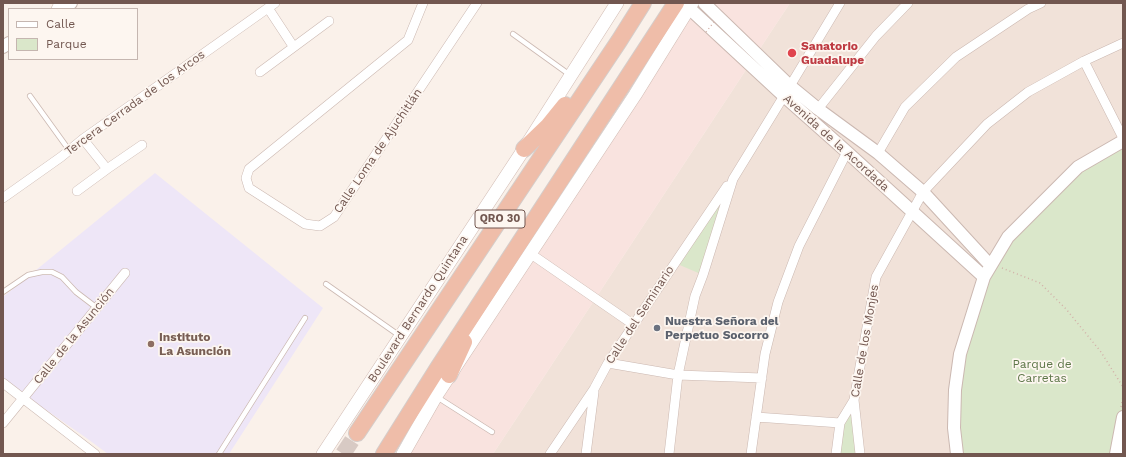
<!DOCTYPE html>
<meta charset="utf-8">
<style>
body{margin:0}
#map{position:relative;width:1126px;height:457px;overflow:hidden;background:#faf1ea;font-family:"Work Sans",sans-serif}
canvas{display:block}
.frame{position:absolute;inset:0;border:4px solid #725750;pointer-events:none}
.legend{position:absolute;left:8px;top:8px;width:130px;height:52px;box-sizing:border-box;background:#fdf6f0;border:1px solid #c5b6b0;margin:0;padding:5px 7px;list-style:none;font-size:12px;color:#725750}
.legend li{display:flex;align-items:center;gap:8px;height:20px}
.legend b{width:20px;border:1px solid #c5b6b0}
</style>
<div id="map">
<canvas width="1126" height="457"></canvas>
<div class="frame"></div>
<ul class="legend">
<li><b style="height:5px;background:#fff"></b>Calle</li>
<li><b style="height:11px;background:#dae7ca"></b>Parque</li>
</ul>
</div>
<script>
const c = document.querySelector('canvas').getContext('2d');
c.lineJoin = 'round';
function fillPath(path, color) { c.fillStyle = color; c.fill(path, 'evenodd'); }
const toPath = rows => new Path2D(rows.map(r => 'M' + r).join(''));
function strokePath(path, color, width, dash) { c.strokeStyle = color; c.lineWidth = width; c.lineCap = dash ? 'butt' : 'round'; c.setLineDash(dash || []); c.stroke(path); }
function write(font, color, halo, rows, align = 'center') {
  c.font = font + ' "Work Sans",sans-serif'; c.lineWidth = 3.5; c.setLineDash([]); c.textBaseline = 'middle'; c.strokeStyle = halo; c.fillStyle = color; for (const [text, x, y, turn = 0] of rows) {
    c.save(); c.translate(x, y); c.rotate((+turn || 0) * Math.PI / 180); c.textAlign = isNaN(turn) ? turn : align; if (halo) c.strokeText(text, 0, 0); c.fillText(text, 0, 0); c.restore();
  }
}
fillPath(toPath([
 [790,3,1123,3,1123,454,493,454]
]), '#f1e2d9');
fillPath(toPath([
 [692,3,790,3,493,454,403,454]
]), '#f9e3df');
fillPath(toPath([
 [155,173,323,308,229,454,108,454,85,437,3,380,3,297]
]), '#eee6f7');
fillPath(toPath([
 [1123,141,1123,417,1116,454,957,454,960,354,984,277,1008,237,1078,167],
 [733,179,703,275,675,263],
 [854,400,860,454,836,454,840,423]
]), '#dae7ca');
strokePath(toPath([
 [343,454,357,433]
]), '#d8cac4', 16, [16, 8]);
const service = toPath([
 [513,34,570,75],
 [30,96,69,150],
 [326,284,400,336],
 [3,292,28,275,42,272,52,272,62,277,76,292,97,308],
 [437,397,492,432],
 [219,454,305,318]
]);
const minor = toPath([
 [423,3,408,40,249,169,246,178,249,188,305,224,320,226,334,217,477,3],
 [268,8,293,46],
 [56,9,59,3],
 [1084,61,1123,138],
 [260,72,329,21],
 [818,109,876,36,908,3],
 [83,139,107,169],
 [878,153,905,107,956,57,1028,9,1041,3],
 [77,191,107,169,142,145],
 [3,198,61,157,83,139,275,3],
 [531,254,634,325],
 [608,363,678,375,762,378],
 [3,383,95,454],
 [756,417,840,423],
 [3,423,125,273],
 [550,454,594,389,608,363,675,263,727,186],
 [586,454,594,392],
 [669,454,678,375,695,296,703,275,733,179,790,86,840,3],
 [751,454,765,354,778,302,799,246,847,152],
 [836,454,840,423,854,400],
 [860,454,854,400,876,277,923,192,987,124,1028,92,1084,61,1123,43]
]);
const tertiary = toPath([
 [704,3,790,86,818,109,878,153,923,192,990,265],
 [689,8,784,96,847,152,984,277],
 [63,9,71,3],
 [3,47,9,43],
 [957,454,954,428,955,390,960,354,984,277,1008,237,1078,167,1123,141],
 [1116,454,1123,417]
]);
const secondary = toPath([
 [323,454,524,149,617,3],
 [403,454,436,396,635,95,692,3]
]);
const trunk = toPath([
 [524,149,548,126,565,105],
 [449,375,464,342],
 [357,433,619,41,643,3],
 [384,454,438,368,676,3]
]);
strokePath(service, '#cbb8b1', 6);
strokePath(minor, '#cbb8b1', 10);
strokePath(tertiary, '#cbb8b1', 14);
strokePath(secondary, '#d0bab2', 14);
strokePath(trunk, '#d5cdca', 18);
strokePath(toPath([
 [1002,268,1040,283,1066,309,1101,352,1123,387],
 [1121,407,1123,397]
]), '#d2b1a8', 1.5, [1, 3]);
strokePath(service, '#fff', 4.5);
strokePath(minor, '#fff', 9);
strokePath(tertiary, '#fff', 12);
strokePath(secondary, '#fff', 13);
strokePath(trunk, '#efbda9', 16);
strokePath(toPath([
 [706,32,714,22]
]), '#d2b1a8', 1.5, [1, 3]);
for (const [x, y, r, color] of [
 [792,53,5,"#e0444e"],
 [657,328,4,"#6b7280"],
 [151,344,4,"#8d6e63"]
]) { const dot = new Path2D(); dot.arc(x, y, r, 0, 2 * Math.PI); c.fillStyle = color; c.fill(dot); strokePath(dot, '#fdf6f0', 1.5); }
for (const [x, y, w] of [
 [500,219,50]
]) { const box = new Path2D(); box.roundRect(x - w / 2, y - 9, w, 18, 3); c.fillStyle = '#fdf6f0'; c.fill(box); strokePath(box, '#725750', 1); }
write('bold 11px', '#725750', null, [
 ["QRO 30",500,219]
]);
write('bold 12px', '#be3a42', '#fdf6f0', [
 ["Sanatorio",801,46],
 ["Guadalupe",801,60]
], 'left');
write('12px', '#725750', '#fdf6f0', [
 ["Tercera Cerrada de los Arcos",135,103,-36],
 ["Avenida de la Acordada",836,143,42],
 ["Calle Loma de Ajuchitlán",378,151,-56],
 ["Boulevard Bernardo Quintana",418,309,-57],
 ["Calle del Seminario",640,315,-57],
 ["Calle de la Asunción",74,336,-51],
 ["Calle de los Monjes",865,341,-80]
]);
write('bold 12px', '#5b616d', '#fdf6f0', [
 ["Nuestra Señora del",665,321],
 ["Perpetuo Socorro",665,335]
], 'left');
write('bold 12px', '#785e54', '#fdf6f0', [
 ["Instituto",159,337],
 ["La Asunción",159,351]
], 'left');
write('12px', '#5e7749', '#fdf6f0', [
 ["Parque de",1042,364],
 ["Carretas",1042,378]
]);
</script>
